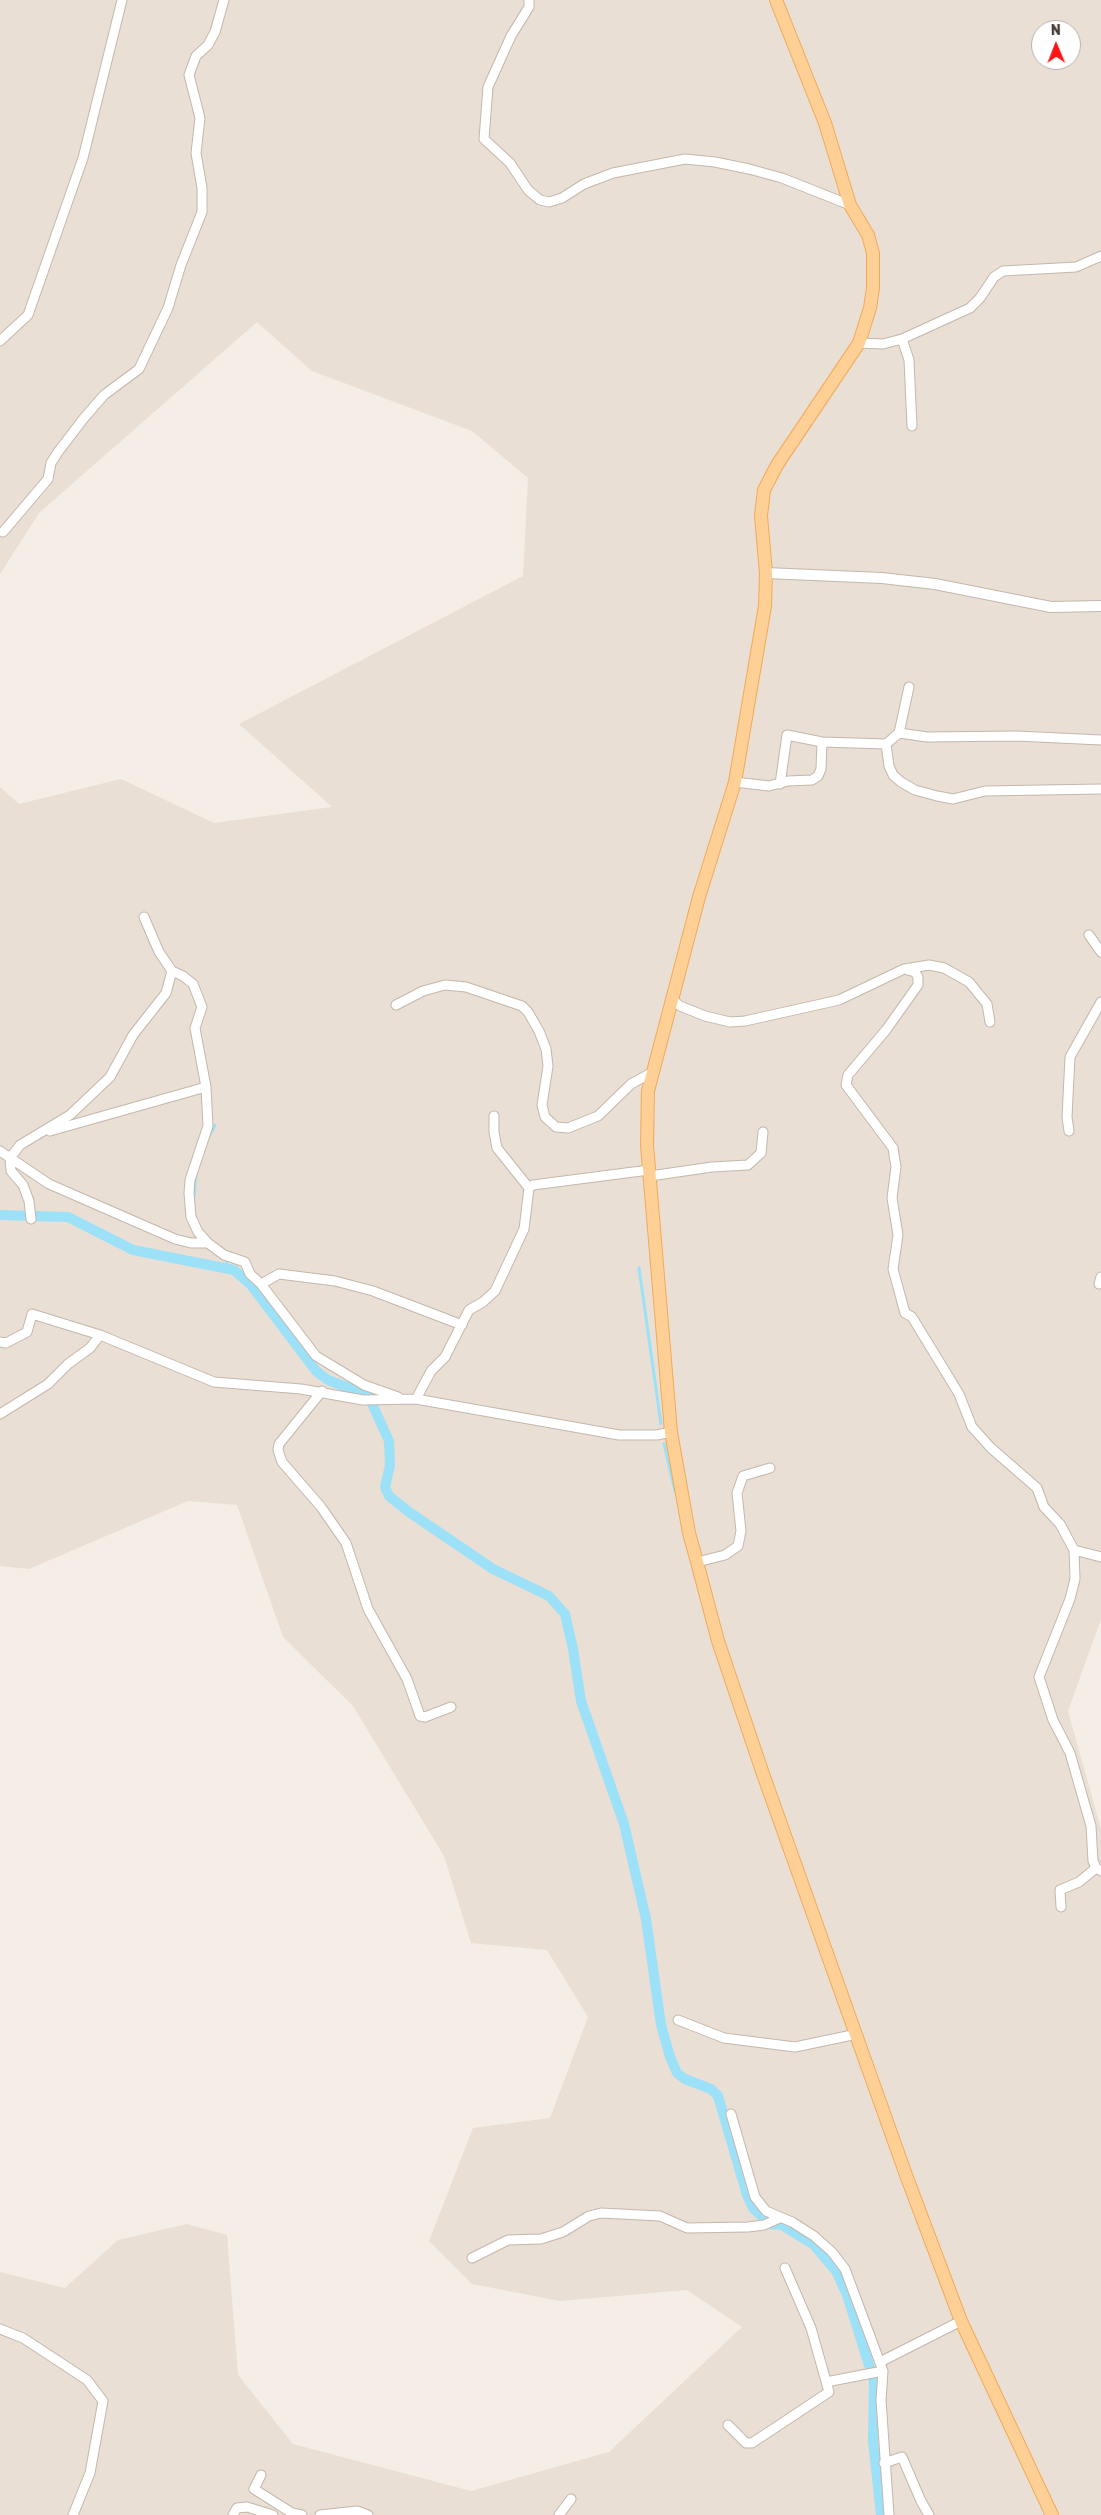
<!DOCTYPE html>
<style>
body{margin:0}
#map{position:relative;width:1101px;height:2515px;overflow:hidden;background:#f5eee6;font-family:Rubik,sans-serif}
canvas{display:block}
.north{position:absolute;left:1031px;top:20px;width:50px;height:50px;box-sizing:border-box;background:#fff;border:1px solid #b6b1ae;border-radius:50%;rotate:359deg;font-size:14px;font-weight:700;line-height:20px;text-align:center;color:#483d34}
.north::after{content:'';display:block;margin:auto;width:18px;height:22px;background:#ff1316;clip-path:polygon(50% 0,100% 100%,50% 72%,0 100%)}
</style>
<div id="map">
<canvas width="1101" height="2515"></canvas>
<div class="north">N</div>
</div>
<script>
const c = document.querySelector('canvas').getContext('2d');
c.lineJoin = 'round';
function fillPath(path, color) { c.fillStyle = color; c.fill(path, 'evenodd'); }
const toPath = rows => new Path2D(rows.map(r => 'M' + r).join(''));
function strokePath(path, color, width, dash) { c.strokeStyle = color; c.lineWidth = width; c.lineCap = dash ? 'butt' : 'round'; c.setLineDash(dash || []); c.stroke(path); }
fillPath(toPath([
 [0,0,1101,0,1101,1619,1068,1711,1101,1829,1101,2515,0,2515,0,2272,65,2288,118,2240,187,2224,227,2235,238,2375,293,2444,471,2491,609,2452,742,2327,687,2290,560,2301,472,2284,429,2241,473,2128,550,2118,588,2017,547,1950,471,1943,444,1856,353,1706,283,1637,237,1505,188,1501,29,1569,0,1566,0,787,19,804,121,779,214,823,332,807,239,724,523,576,528,478,472,431,312,371,257,322,39,513,0,574],
 [1041,30,1071,30,1071,60,1041,60]
]), '#e9dfd4');
strokePath(toPath([
 [208,1138,215,1125],
 [194,1198,196,1172],
 [226,1267,227,1258],
 [639,1268,661,1424],
 [664,1444,675,1491]
]), '#9ce1f8', 3);
strokePath(toPath([
 [0,1215,68,1217,133,1250,234,1270,251,1285,316,1371,328,1380,368,1395,389,1441,390,1465,385,1487,389,1496,409,1512,493,1569,549,1596,565,1614,573,1649,581,1701,624,1824,646,1919,661,2025,670,2057,677,2073,685,2079,711,2089,718,2096,747,2195,753,2208,770,2224,782,2225,814,2245,836,2271,847,2295,874,2381,873,2441,881,2515]
]), '#9ce1f8', 10);
const minor = toPath([
 [529,0,529,7,511,36,488,87,484,139,510,163,528,190,540,200,549,202,562,198,584,184,613,173,685,159,715,162,749,169,782,178,850,205],
 [902,339,909,360,912,426],
 [0,341,28,315,83,158,122,0],
 [859,343,883,344,902,339,970,308,980,298,994,277,1003,271,1076,267,1101,256],
 [3,532,48,479,51,463,58,452,84,418,104,395,139,369,168,308,181,265,202,212,202,188,196,153,200,118,189,75,196,56,208,45,215,32,224,0],
 [899,733,927,737,1017,736,1101,740],
 [886,744,889,766,893,775,901,782,915,790,937,796,953,799,985,791,1101,789],
 [735,782,769,786,788,781,812,780,818,776,821,769,822,742],
 [780,784,787,735,822,742,886,744,899,733,909,687],
 [1089,935,1101,952],
 [905,969,929,965,944,968,969,982,987,1004,990,1022],
 [172,971,183,976,193,984,202,1007,195,1028,206,1087,208,1126,190,1180,189,1193,191,1217,198,1232,208,1243,224,1255,245,1262,250,1274,261,1284,316,1356,364,1385,398,1397],
 [671,998,680,1006,705,1016,730,1022,745,1021,839,1000,904,969,915,972,918,977,918,985,886,1030,848,1075,846,1085,893,1148,896,1167,892,1198,898,1235,893,1269,905,1313,912,1317,959,1394,972,1427,991,1448,1037,1488,1044,1507,1060,1524,1074,1550,1075,1579,1070,1599,1039,1677,1053,1720,1070,1753,1091,1826,1093,1861,1096,1868,1101,1871],
 [396,1005,423,991,445,985,466,987,522,1006,528,1012,539,1031,546,1049,548,1066,542,1105,545,1117,556,1127,568,1128,598,1116,631,1084,653,1072],
 [50,1131,206,1087],
 [1069,1131,1067,1117,1070,1057,1101,1002],
 [0,1151,49,1184,175,1239,191,1243,208,1243],
 [650,1176,712,1167,748,1165,761,1153,763,1132],
 [529,1188,533,1185,649,1170],
 [31,1219,29,1201,23,1185,11,1171,10,1158,20,1145,70,1115,110,1077,133,1035,166,993,172,971,159,952,144,917],
 [261,1284,279,1274,335,1281,373,1291,462,1325],
 [1099,1284,1101,1277],
 [0,1342,6,1343,27,1332,32,1314,100,1335,214,1382,301,1389,363,1400,416,1399,619,1435,657,1435,671,1432],
 [322,1391,279,1444,278,1450,282,1462,321,1507,346,1543,368,1609,407,1679,420,1716,425,1717,451,1707],
 [416,1399,431,1371,445,1357,469,1310,483,1302,495,1291,524,1229,529,1188,497,1148,494,1132,494,1116],
 [0,1414,48,1384,68,1364,90,1348,100,1335],
 [1074,1550,1101,1557],
 [697,1562,725,1555,738,1546,741,1531,737,1493,743,1476,770,1468],
 [1061,1907,1060,1890,1079,1882,1096,1868],
 [678,2020,724,2038,795,2047,857,2034],
 [731,2114,755,2197,766,2211,792,2222,814,2236,832,2252,845,2269,883,2371,881,2400,889,2515],
 [472,2258,508,2240,541,2239,563,2232,589,2216,601,2213,660,2216,687,2228,748,2227,764,2225,780,2218],
 [0,2329,23,2338,87,2380,103,2401,90,2473,73,2515],
 [880,2362,961,2321],
 [826,2382,883,2371],
 [728,2425,746,2443,752,2443,829,2392,811,2328,785,2268],
 [884,2463,902,2457,921,2501,929,2515],
 [261,2475,254,2489,292,2513,302,2515],
 [233,2515,237,2508,247,2507,273,2515],
 [320,2515,357,2511,368,2515],
 [559,2515,571,2499]
]);
const tertiary = toPath([
 [766,573,882,578,935,584,1051,607,1101,606]
]);
const primary = toPath([
 [776,0,825,123,850,205,868,235,873,253,873,288,870,308,859,343,777,465,764,490,761,516,766,573,765,606,735,782,699,897,648,1091,647,1145,671,1432,689,1533,697,1562,718,1641,763,1774,906,2175,961,2321,1052,2515]
]);
strokePath(minor, '#c4b7ab', 11);
strokePath(tertiary, '#c4b7ab', 12);
strokePath(primary, '#f0aa59', 14);
strokePath(minor, '#fff', 9);
strokePath(tertiary, '#fff', 10);
strokePath(primary, '#ffd095', 12);
</script>
